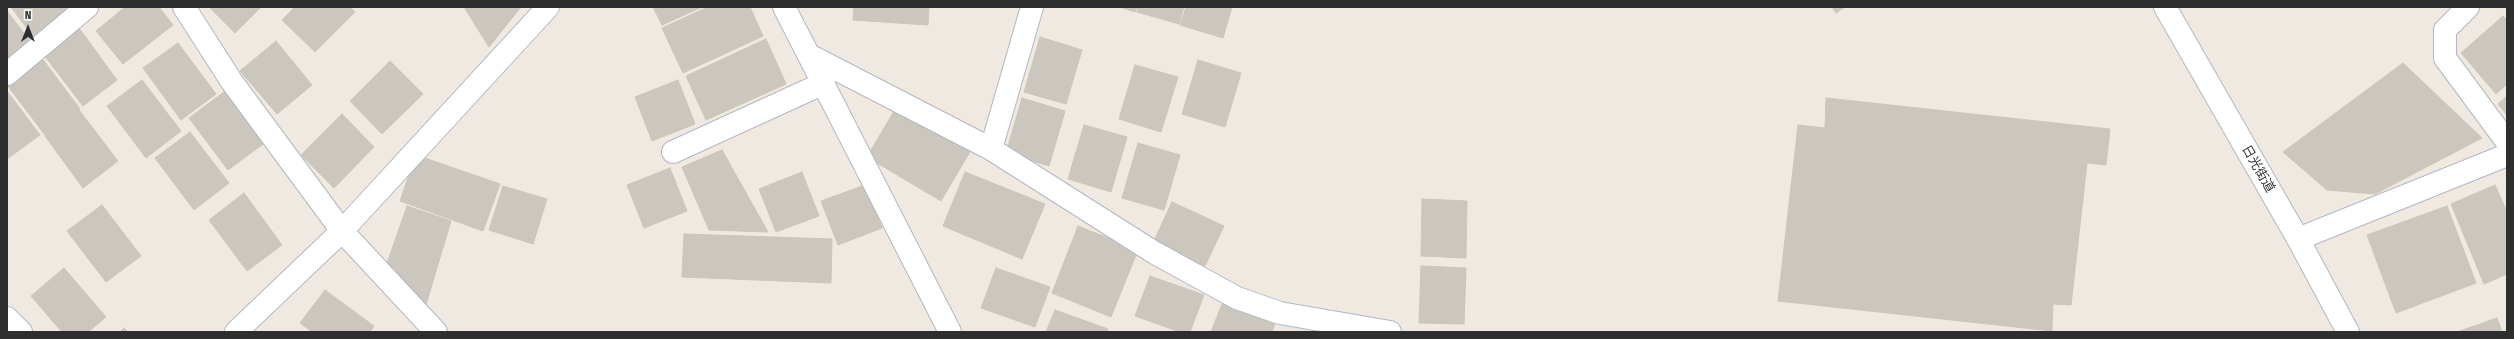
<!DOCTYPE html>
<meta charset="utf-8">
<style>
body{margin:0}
#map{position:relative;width:2514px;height:339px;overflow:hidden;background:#efe9e1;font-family:"Fira Sans Condensed",sans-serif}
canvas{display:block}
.frame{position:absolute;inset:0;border:8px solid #2e2e2e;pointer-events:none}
.north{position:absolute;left:8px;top:8px;width:40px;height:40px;-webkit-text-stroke:3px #fff;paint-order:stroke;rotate:0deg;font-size:11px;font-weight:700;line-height:16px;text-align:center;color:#2e2e2e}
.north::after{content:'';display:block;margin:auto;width:14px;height:18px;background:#2e2e2e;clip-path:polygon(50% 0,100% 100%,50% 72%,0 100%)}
</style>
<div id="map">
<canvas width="2514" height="339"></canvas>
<div class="frame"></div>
<div class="north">N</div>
</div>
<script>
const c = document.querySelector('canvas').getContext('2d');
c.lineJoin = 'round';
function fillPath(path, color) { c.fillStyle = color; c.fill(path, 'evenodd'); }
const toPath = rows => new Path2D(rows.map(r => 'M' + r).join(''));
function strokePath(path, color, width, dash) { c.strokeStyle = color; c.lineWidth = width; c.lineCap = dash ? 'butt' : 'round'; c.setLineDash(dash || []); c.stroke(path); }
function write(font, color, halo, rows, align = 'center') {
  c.font = font + ' "Fira Sans Condensed","Noto Sans JP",sans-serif'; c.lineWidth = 4; c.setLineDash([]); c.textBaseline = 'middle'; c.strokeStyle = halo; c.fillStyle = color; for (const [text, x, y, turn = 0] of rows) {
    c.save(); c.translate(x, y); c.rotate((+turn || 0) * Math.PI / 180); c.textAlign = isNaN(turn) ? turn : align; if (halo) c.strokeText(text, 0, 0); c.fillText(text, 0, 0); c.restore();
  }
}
const building = toPath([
 [11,7,65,7,69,13,35,39,11,7],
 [125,7,159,7,173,25,123,64,96,31,125,7],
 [209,7,261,7,235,33,209,7],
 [295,7,350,7,355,12,315,52,282,20,295,7],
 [464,7,521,7,489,47,464,7],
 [653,7,702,7,662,25,653,7],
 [708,7,750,7,763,36,683,73,662,28,708,7],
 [854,7,929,7,928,25,853,20,854,7],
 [1120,7,1137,7,1135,12,1120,7],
 [1138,7,1184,7,1179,24,1137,12,1138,7],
 [1186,7,1232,7,1223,38,1180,25,1186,7],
 [1832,7,1845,7,1836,13,1832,7],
 [7,11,33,45,7,64,7,11],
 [2503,16,2507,20,2507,84,2496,94,2461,53,2503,16],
 [79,28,117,80,83,106,44,55,79,28],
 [1040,37,1082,50,1066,104,1024,92,1040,37],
 [766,39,786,84,706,120,686,76,766,39],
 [276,41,312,85,277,114,240,71,276,41],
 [178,43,216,94,181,120,143,68,178,43],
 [41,57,80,109,45,135,7,85,7,83,41,57],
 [1198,60,1241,73,1225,127,1182,114,1198,60],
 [390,61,423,94,382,134,350,101,390,61],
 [2403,63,2482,138,2375,194,2327,190,2283,152,2403,63],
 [1135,65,1178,77,1161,132,1119,119,1135,65],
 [142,80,181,131,146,158,107,106,142,80],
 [678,80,695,124,652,141,635,97,678,80],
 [7,91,40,135,7,159,7,91],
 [224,92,263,144,228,170,189,118,224,92],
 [2507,96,2507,115,2498,104,2507,96],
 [1022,98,1065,111,1049,166,1006,153,1022,98],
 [1826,98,2110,129,2106,165,2087,163,2071,305,2053,304,2052,331,1778,301,1798,125,1825,128,1826,98],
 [897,106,971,150,941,201,867,157,897,106],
 [79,110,118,161,83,188,45,136,79,110],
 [342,114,374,147,334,188,301,155,342,114],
 [1084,125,1127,137,1111,192,1068,179,1084,125],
 [190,132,229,183,194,210,155,158,190,132],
 [1138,143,1180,155,1164,210,1122,198,1138,143],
 [722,150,768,232,709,230,682,167,722,150],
 [416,155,500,184,483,231,400,201,416,155],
 [670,168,687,211,644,228,627,185,670,168],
 [802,172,819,216,776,232,759,189,802,172],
 [965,172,1045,204,1022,259,943,226,965,172],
 [865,185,882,228,838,245,821,201,865,185],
 [2495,185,2507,212,2507,274,2484,284,2451,204,2495,185],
 [503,186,547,199,533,244,489,230,503,186],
 [244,193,282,245,247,271,209,220,244,193],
 [1422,199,1467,201,1466,258,1421,256,1422,199],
 [1172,202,1224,226,1205,266,1153,243,1172,202],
 [102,205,141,256,106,282,67,231,102,205],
 [407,206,451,221,425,308,386,266,407,206],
 [2447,206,2476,283,2396,313,2367,235,2447,206],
 [1078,226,1138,250,1111,317,1052,293,1078,226],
 [684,234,832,239,831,283,682,277,684,234],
 [1421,266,1466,268,1464,324,1419,323,1421,266],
 [64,268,106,317,88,332,62,332,31,296,64,268],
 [996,268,1050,287,1035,327,981,308,996,268],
 [1150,276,1204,295,1190,332,1180,332,1135,316,1150,276],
 [325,290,374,326,370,332,312,332,300,323,325,290],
 [1222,304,1275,323,1272,332,1211,332,1222,304],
 [1055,310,1108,329,1107,332,1046,332,1055,310],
 [2497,318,2502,332,2457,332,2497,318],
 [124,328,128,332,120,332,124,328]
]);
fillPath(building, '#cbc7bf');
strokePath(building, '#cbc5ba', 1);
const minor = toPath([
 [184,7,232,82,342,231,436,332],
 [784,7,950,332],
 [2468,7,2445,30,2445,58,2507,142],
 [809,55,991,149,1032,7],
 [7,74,87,7],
 [991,149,1155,253,1237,298,1280,313,1390,332],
 [673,152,824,83],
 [2298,239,2507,155],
 [7,318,21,332],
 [236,332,342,231,548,7]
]);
const secondary = toPath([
 [2165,7,2298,239,2348,332]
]);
strokePath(minor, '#b4b7c1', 24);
strokePath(secondary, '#b4b7c1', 24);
strokePath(minor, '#fff', 22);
strokePath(secondary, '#fff', 22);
write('13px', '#2e2e2e', '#fff', [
 ["日光街道",2258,169,60]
]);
</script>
